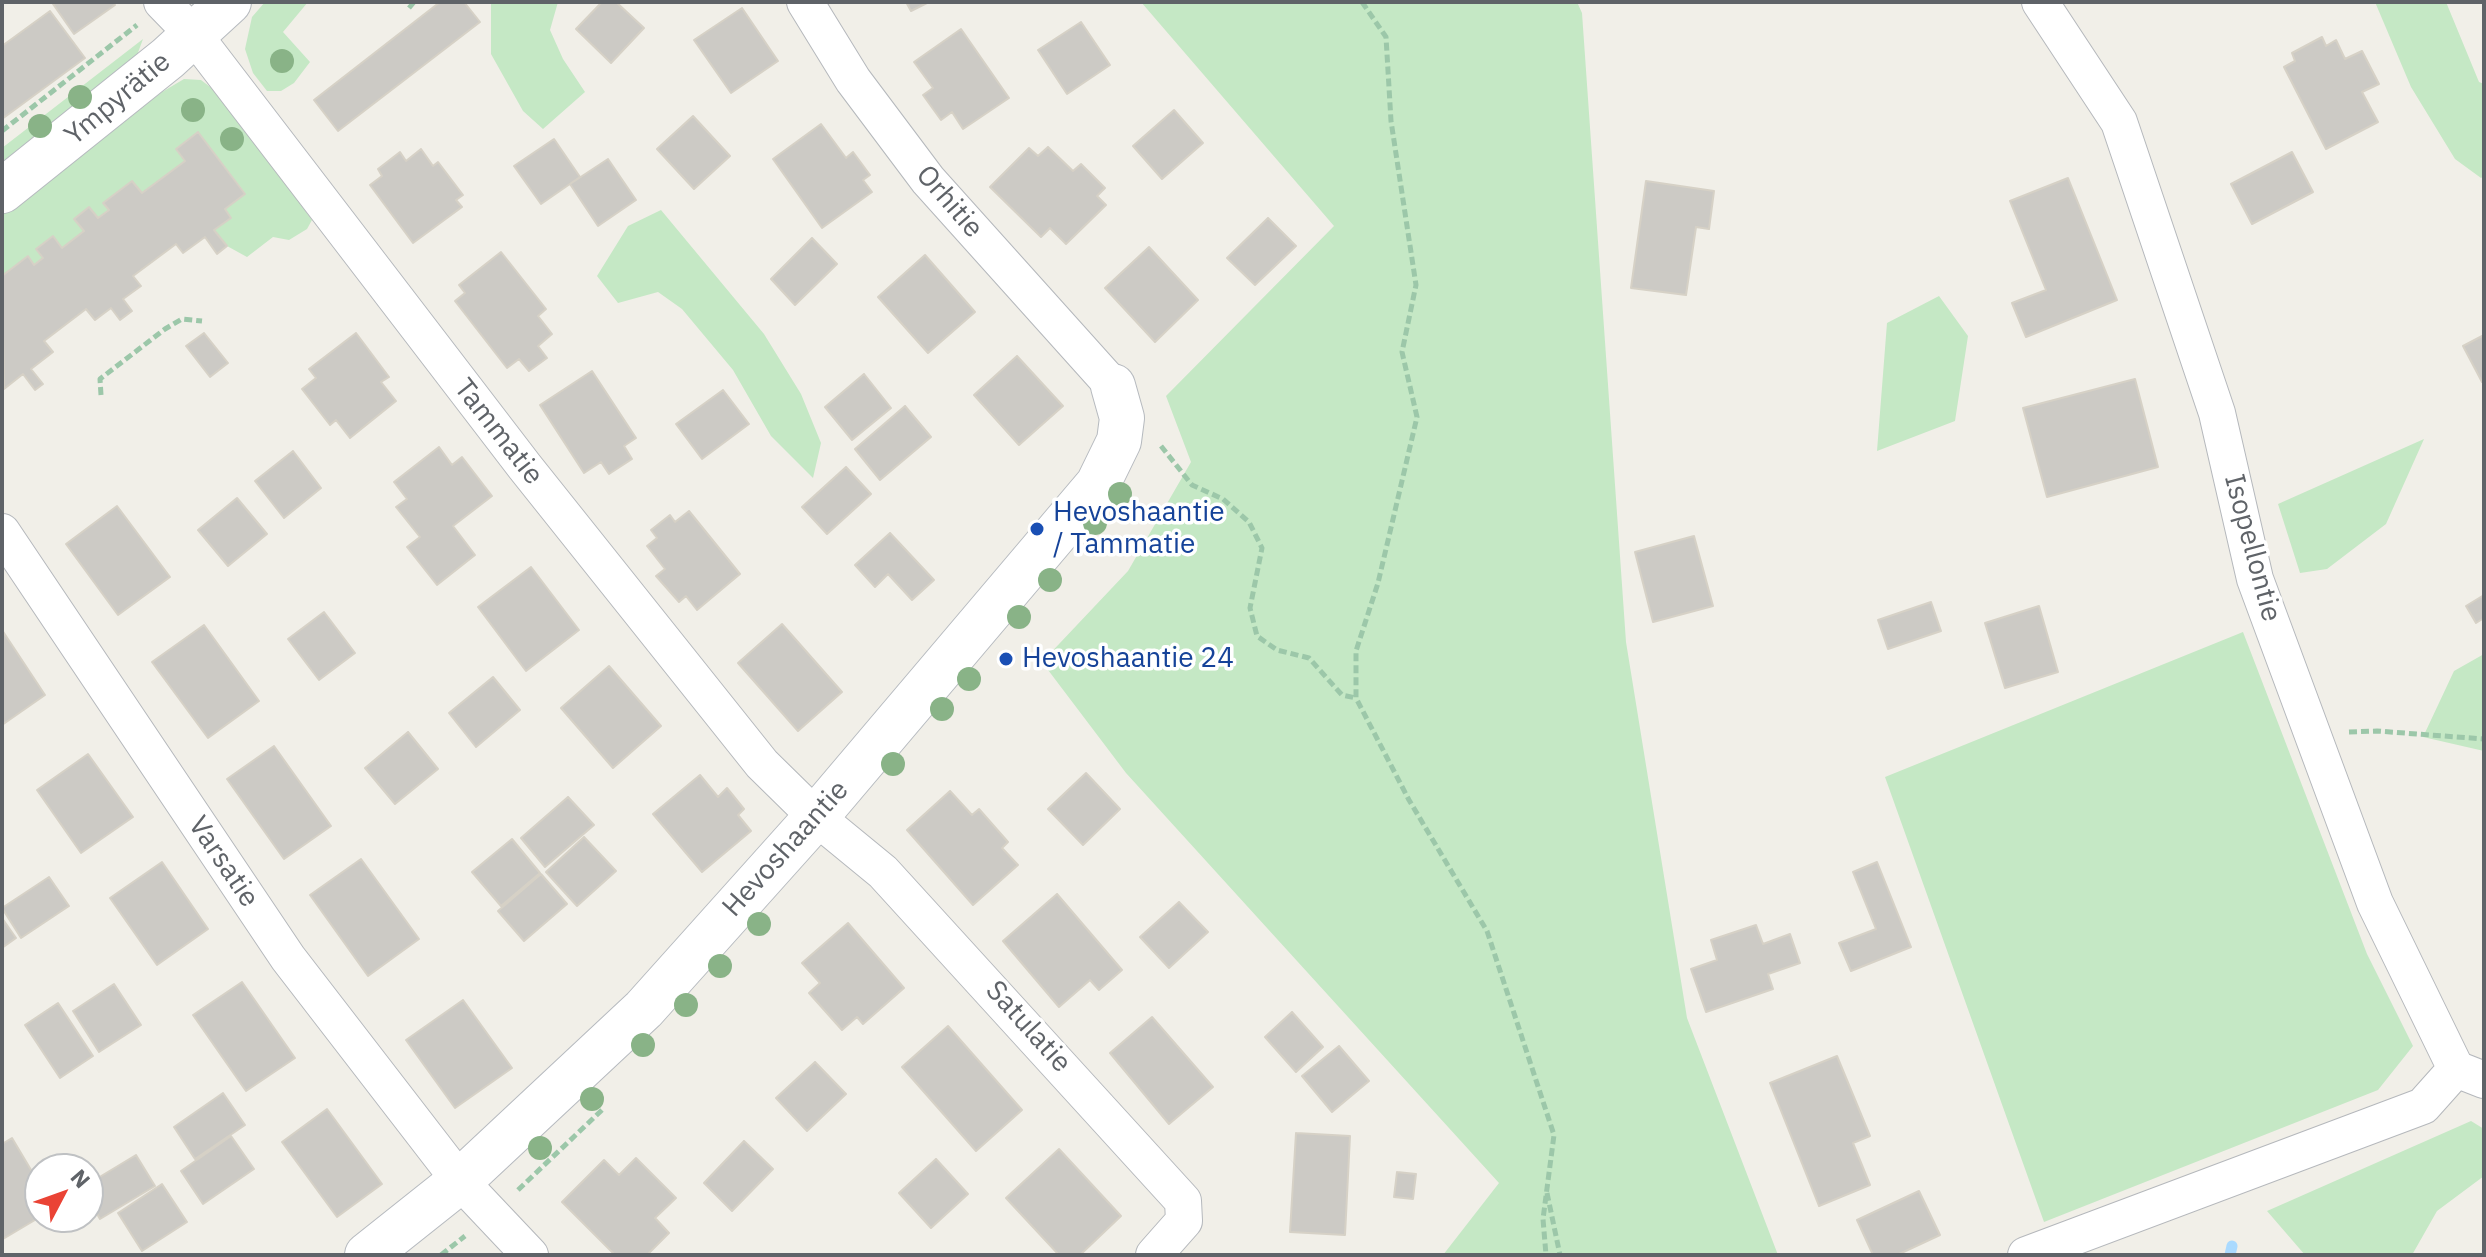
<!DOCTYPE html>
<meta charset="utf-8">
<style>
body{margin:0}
#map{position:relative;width:2486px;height:1257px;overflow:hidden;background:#f1efe8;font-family:"IBM Plex Sans",sans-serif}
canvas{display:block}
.frame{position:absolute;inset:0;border:4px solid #5f6368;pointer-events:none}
.north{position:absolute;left:24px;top:1153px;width:80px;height:80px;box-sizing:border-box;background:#fff;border:2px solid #bfc1c3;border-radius:50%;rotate:49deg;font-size:22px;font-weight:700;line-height:32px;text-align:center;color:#5f6368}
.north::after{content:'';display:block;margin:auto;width:28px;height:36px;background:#ea4335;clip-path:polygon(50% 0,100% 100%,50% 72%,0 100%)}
</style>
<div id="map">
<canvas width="2486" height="1257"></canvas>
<div class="frame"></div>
<div class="north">N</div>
</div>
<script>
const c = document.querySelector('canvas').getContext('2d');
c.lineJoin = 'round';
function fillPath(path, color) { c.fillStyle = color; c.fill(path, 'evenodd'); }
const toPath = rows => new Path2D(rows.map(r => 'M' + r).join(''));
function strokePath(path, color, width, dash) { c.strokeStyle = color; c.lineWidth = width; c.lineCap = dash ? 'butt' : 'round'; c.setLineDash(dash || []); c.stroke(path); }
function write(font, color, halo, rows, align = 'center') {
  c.font = font + ' "IBM Plex Sans",sans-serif'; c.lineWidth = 7; c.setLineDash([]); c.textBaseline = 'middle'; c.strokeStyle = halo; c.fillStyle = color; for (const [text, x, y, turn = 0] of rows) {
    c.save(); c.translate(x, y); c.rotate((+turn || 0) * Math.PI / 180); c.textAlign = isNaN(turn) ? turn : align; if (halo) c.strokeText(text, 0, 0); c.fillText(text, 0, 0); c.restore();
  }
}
fillPath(toPath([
 [265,2,308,2,283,32,310,62,294,83,281,91,267,91,253,73,245,49,252,17],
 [491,2,558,2,550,30,563,59,585,92,543,129,523,111,491,54],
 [1141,2,1577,2,1582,13,1626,642,1687,1018,1778,1255,1443,1255,1499,1183,1126,773,1042,662,1128,571,1191,462,1166,396,1334,226],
 [2375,2,2446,2,2479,82,2484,84,2484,176,2481,178,2455,159,2411,87],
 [143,39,136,58,2,163,2,148],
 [184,79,201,80,225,98,312,220,307,229,289,240,273,237,247,257,227,246,214,230,231,218,225,209,245,193,198,132,176,149,185,161,142,193,132,181,103,203,109,210,98,218,74,220,84,231,62,248,53,236,36,249,43,258,34,265,28,257,2,276,2,215,162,92],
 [661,210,764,334,801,394,821,443,813,478,771,436,733,370,682,309,658,292,618,303,597,276,628,226],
 [1939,296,1968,336,1955,421,1877,451,1887,323],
 [2424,439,2386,524,2327,569,2300,573,2278,504],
 [2243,632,2367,954,2413,1046,2378,1090,2044,1222,1885,777],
 [2484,654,2484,751,2423,737,2454,671],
 [2471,1121,2484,1129,2484,1176,2437,1211,2412,1255,2305,1255,2267,1211]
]), '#c5e8c5');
strokePath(toPath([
 [2230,1255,2232,1246]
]), '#aadaff', 11);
const building = toPath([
 [56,2,113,2,115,5,74,34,53,4,56,2],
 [440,2,464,2,480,22,338,131,314,100,440,2],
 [602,2,616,2,644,28,611,63,576,29,602,2],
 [906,2,929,2,911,11,906,2],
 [742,8,778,61,731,93,694,40,742,8],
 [50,11,85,58,2,119,2,46,50,11],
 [1081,22,1110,65,1067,94,1038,50,1081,22],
 [961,29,1009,98,963,129,952,112,941,120,923,95,933,88,914,62,961,29],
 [2322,37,2326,46,2336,40,2345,59,2362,51,2379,84,2362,92,2378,122,2326,149,2284,67,2295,61,2292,53,2322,37],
 [1174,110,1203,143,1162,179,1133,146,1174,110],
 [693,116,730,156,694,189,657,149,693,116],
 [821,124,846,158,853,152,870,175,863,180,872,192,822,228,773,159,821,124],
 [198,132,245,194,225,209,231,218,214,230,227,246,217,254,205,237,183,253,176,244,133,276,141,286,123,299,132,311,120,320,111,308,95,320,86,309,44,341,53,352,31,369,43,384,35,390,23,374,4,389,2,276,28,256,34,265,43,258,36,249,53,236,62,248,84,231,74,219,89,207,98,218,109,210,103,203,132,181,142,193,185,161,176,149,198,132],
 [554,139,580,177,541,204,514,166,554,139],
 [1048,147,1073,171,1081,164,1105,188,1097,196,1106,205,1066,244,1050,228,1041,237,990,187,1029,148,1038,156,1048,147],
 [421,149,433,166,438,162,463,195,456,200,462,207,413,243,370,185,382,176,378,169,400,152,406,161,421,149],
 [2292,152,2313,192,2252,224,2231,184,2292,152],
 [608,159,636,200,598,226,570,184,608,159],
 [2068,178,2117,300,2026,337,2012,303,2046,290,2010,201,2068,178],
 [1646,181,1714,191,1709,229,1696,227,1686,295,1631,288,1646,181],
 [1268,218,1296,246,1255,285,1227,258,1268,218],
 [812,238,837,264,795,305,771,279,812,238],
 [1149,247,1198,300,1155,342,1105,288,1149,247],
 [501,252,546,309,538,316,552,334,538,346,547,358,529,371,519,359,507,368,455,301,465,293,459,285,501,252],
 [925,255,975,312,928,353,878,297,925,255],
 [204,333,228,363,210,377,186,346,204,333],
 [356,333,389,377,381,382,396,401,350,438,336,420,330,425,302,389,316,378,309,369,356,333],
 [2484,335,2484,381,2482,382,2463,346,2484,335],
 [1017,356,1063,406,1019,445,974,395,1017,356],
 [592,371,636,438,624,446,632,459,609,474,601,462,584,473,540,405,592,371],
 [864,374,891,408,852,440,825,407,864,374],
 [2135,379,2158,467,2047,497,2023,408,2135,379],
 [723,390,749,424,702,459,676,424,723,390],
 [905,406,931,437,880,480,855,449,905,406],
 [439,447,452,465,462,457,492,496,453,526,475,555,437,585,407,547,420,537,396,507,407,499,394,482,439,447],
 [293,451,321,488,284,518,255,481,293,451],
 [846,467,871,494,827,534,802,507,846,467],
 [237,498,267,534,228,566,198,530,237,498],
 [117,506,170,577,118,615,66,544,117,506],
 [689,511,740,574,697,610,686,596,679,602,656,576,665,569,647,546,657,538,651,530,670,515,675,522,689,511],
 [890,533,934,580,912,600,888,574,875,587,855,565,890,533],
 [1694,536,1713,606,1653,622,1635,552,1694,536],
 [531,567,579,630,526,671,478,607,531,567],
 [2484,595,2484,618,2476,623,2466,606,2484,595],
 [1931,602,1941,631,1888,649,1878,620,1931,602],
 [2039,606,2058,672,2005,688,1985,623,2039,606],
 [324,612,355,653,319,680,288,639,324,612],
 [782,624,842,692,798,731,738,663,782,624],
 [204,625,259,701,208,738,152,662,204,625],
 [2,630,45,695,2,725,2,630],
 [609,666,661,726,613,768,561,708,609,666],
 [493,677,520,710,476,747,449,713,493,677],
 [408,732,438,769,395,804,365,768,408,732],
 [274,746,331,826,284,859,227,779,274,746],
 [88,754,133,817,81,853,37,790,88,754],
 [1086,773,1120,809,1083,845,1048,809,1086,773],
 [700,775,718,797,727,788,744,809,738,815,751,831,702,872,653,814,700,775],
 [950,791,972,815,979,809,1008,842,1002,848,1018,865,973,905,907,830,950,791],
 [568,797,594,825,545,867,521,838,568,797],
 [584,837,616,871,577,906,546,872,584,837],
 [512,839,540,873,501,906,472,872,512,839],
 [361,859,419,939,368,976,310,895,361,859],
 [162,862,208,929,157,965,110,898,162,862],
 [1877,862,1911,947,1851,971,1839,943,1876,929,1853,872,1877,862],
 [541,874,567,904,524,941,498,911,541,874],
 [49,877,69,906,21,938,2,908,49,877],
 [1057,894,1122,970,1099,990,1090,980,1059,1007,1003,941,1057,894],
 [1179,902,1208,932,1169,968,1140,937,1179,902],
 [2,918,16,938,2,948,2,918],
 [848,923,904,988,863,1024,857,1017,842,1030,809,993,820,983,802,963,848,923],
 [1756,925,1763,944,1790,934,1800,963,1768,974,1773,989,1706,1012,1691,969,1717,960,1711,940,1756,925],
 [242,982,295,1058,246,1091,193,1015,242,982],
 [114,984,141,1025,99,1052,73,1011,114,984],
 [463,1000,512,1068,455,1108,406,1040,463,1000],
 [58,1003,93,1056,60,1078,25,1025,58,1003],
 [1292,1012,1323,1047,1296,1072,1265,1037,1292,1012],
 [1152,1017,1213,1087,1169,1124,1110,1053,1152,1017],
 [948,1026,1022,1110,976,1151,902,1067,948,1026],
 [1339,1046,1369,1081,1332,1112,1302,1076,1339,1046],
 [1837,1056,1870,1136,1853,1143,1870,1185,1819,1206,1770,1083,1837,1056],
 [815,1062,846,1094,807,1131,776,1098,815,1062],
 [223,1093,245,1125,195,1159,174,1127,223,1093],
 [327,1109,382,1184,337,1217,282,1142,327,1109],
 [1296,1133,1350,1136,1345,1235,1290,1232,1296,1133],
 [231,1136,254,1169,203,1204,181,1171,231,1136],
 [12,1138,40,1185,40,1217,3,1239,2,1144,12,1138],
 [744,1141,773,1169,732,1211,704,1183,744,1141],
 [1059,1149,1121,1216,1080,1255,1059,1255,1006,1198,1059,1149],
 [136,1155,155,1186,100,1219,88,1199,88,1184,136,1155],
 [636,1158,676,1198,655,1218,669,1233,647,1255,615,1255,562,1202,604,1160,619,1175,636,1158],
 [936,1159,968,1194,931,1228,899,1193,936,1159],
 [1397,1172,1416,1174,1413,1199,1394,1197,1397,1172],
 [162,1184,187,1222,142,1251,118,1213,162,1184],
 [1919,1191,1940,1235,1897,1255,1873,1255,1857,1220,1919,1191]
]);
fillPath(building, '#cccac5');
strokePath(building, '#d6d1c6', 2);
const street = toPath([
 [162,2,194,35,525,467,762,764,816,817,883,872,1183,1201,1184,1221,1154,1255],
 [805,2,853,80,928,180,1113,386],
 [2040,2,2119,122,2217,413,2255,579,2375,903,2456,1069,2484,1080],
 [2,532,288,958,460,1181,530,1255],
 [2026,1255,2423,1106,2456,1069]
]);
const secondary = toPath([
 [2,191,168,58,229,2],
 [367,1255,460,1181,644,1009,816,817,1098,484,1119,441,1122,418,1113,386]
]);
strokePath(street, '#b5b8bc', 38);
strokePath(secondary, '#b6babf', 46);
strokePath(toPath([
 [1362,2,1386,37,1391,121,1416,285,1402,352,1417,417,1378,583,1356,651,1356,698,1409,800,1487,931,1554,1135,1543,1219,1546,1255],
 [409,8,414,2],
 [2,131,137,25],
 [101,395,100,379,165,329,182,319,202,321],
 [1161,446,1192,485,1223,499,1249,522,1262,548,1250,608,1257,636,1277,650,1309,658,1342,695,1356,698],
 [2349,732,2377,731,2484,739],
 [518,1190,603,1109],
 [1547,1193,1560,1255],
 [441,1255,465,1236]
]), '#9cc7a9', 5, [8, 4]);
strokePath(street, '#fff', 36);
strokePath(secondary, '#fff', 44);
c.fillStyle = '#89b387';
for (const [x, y] of [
 [282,61],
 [80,97],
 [193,110],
 [40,126],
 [232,139],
 [1120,494],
 [1095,523],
 [1050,580],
 [1019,617],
 [969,679],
 [942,709],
 [893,764],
 [759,924],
 [720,966],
 [686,1005],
 [643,1045],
 [592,1099],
 [540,1148]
]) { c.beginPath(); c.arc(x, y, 12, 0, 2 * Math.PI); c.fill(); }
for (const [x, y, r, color] of [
 [1037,529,8,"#1a4fb4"],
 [1006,659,8,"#1a4fb4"]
]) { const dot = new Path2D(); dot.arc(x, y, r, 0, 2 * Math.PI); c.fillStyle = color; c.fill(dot); strokePath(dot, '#fff', 3); }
write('28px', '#5f6368', '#fff', [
 ["Ympyrätie",118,99,-40],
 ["Orhitie",949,202,49],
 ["Tammatie",498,432,52],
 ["Isopellontie",2252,548,75],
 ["Hevoshaantie",786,849,-48],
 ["Varsatie",223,862,56],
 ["Satulatie",1028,1027,48]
]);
write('28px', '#164399', '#fff', [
 ["Hevoshaantie",1053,513],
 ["/ Tammatie",1053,545],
 ["Hevoshaantie 24",1022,659]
], 'left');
</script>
